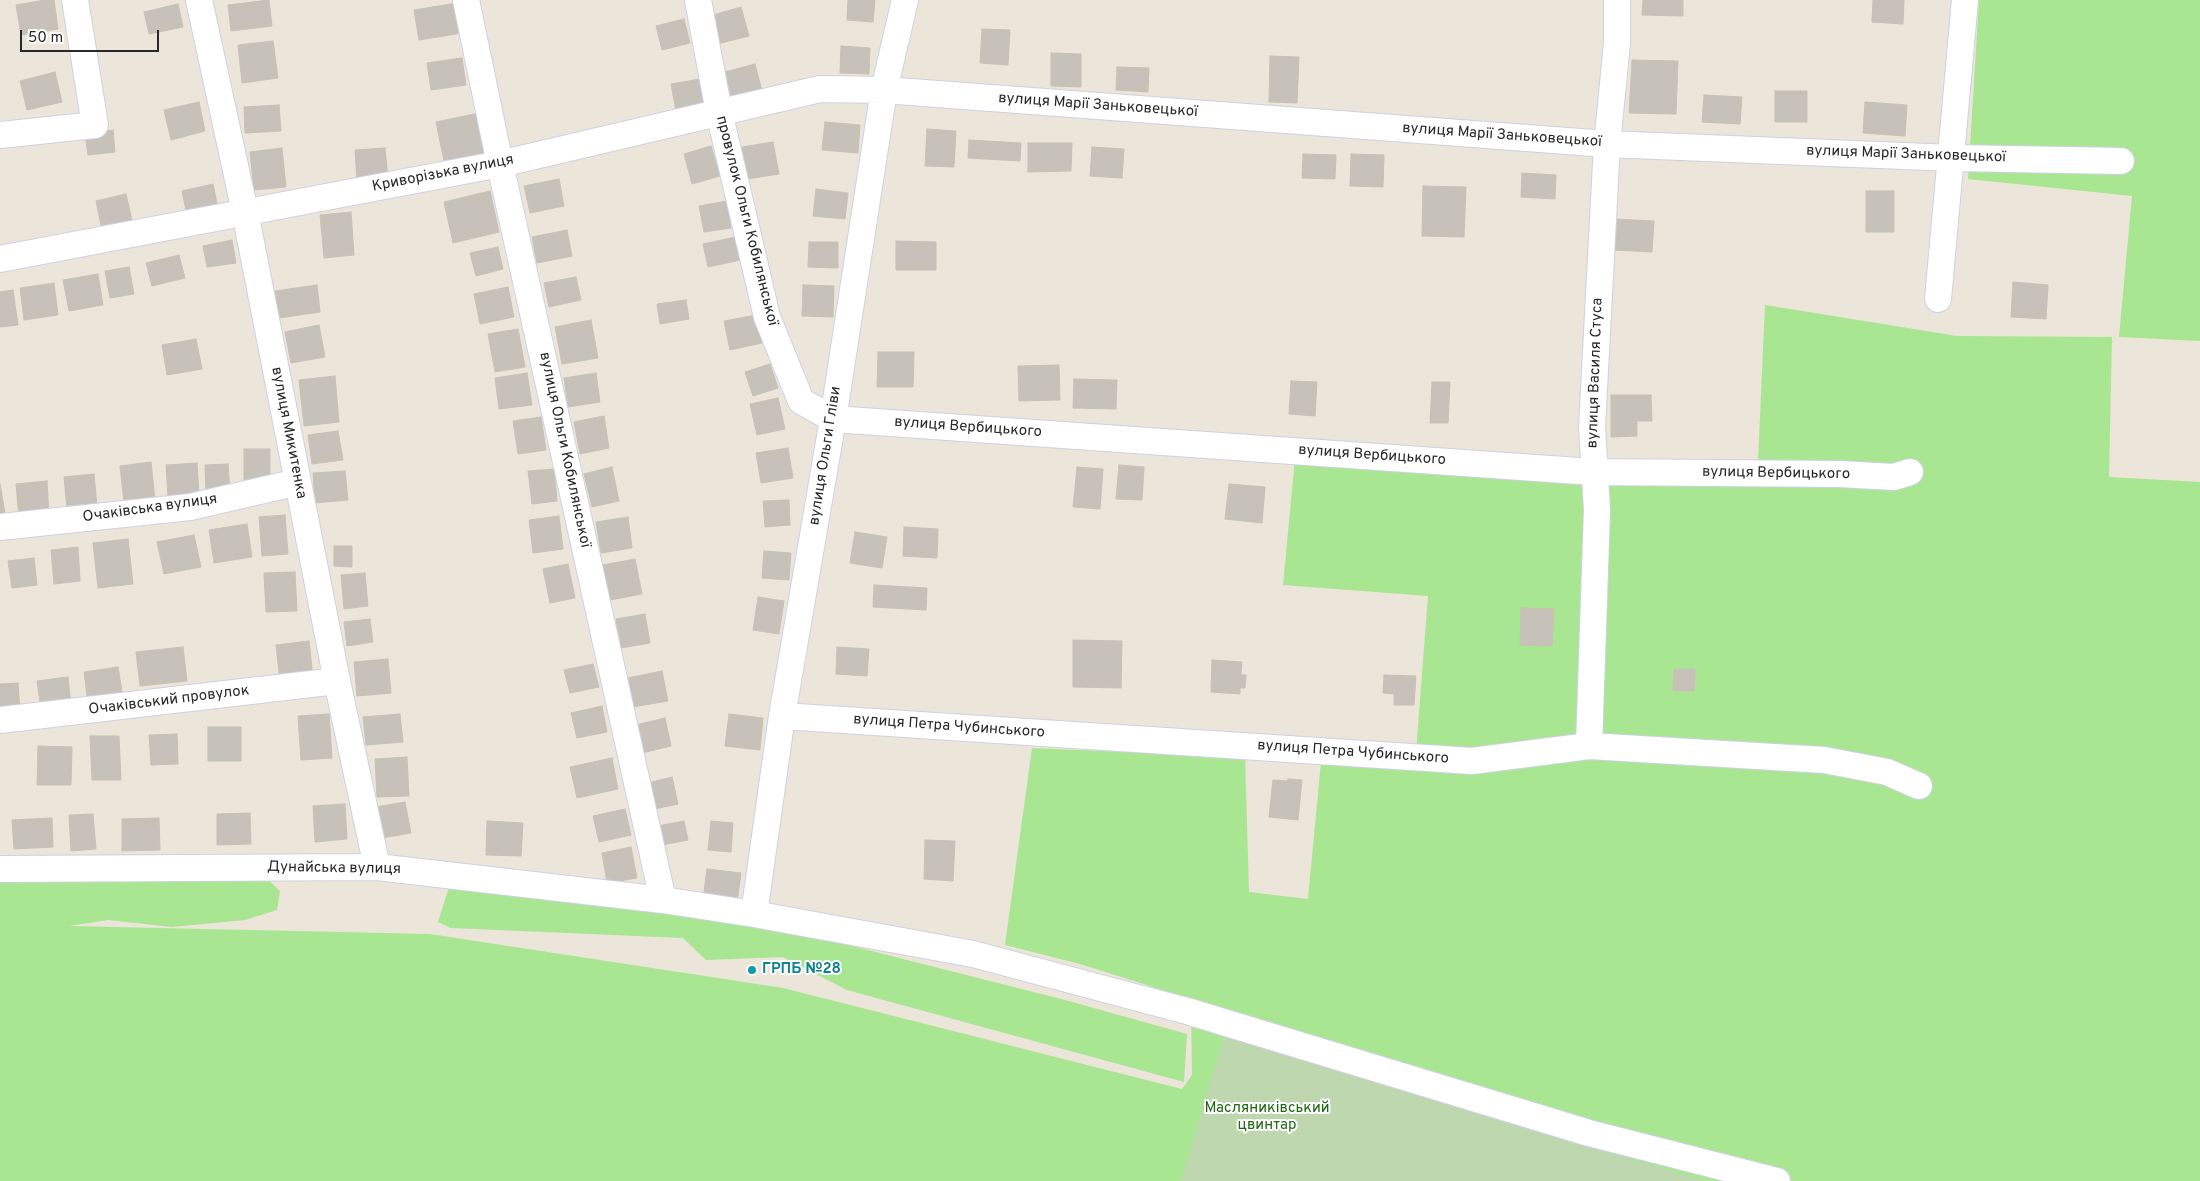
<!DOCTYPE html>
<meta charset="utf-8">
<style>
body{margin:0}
#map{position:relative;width:2200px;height:1181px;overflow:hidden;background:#ece5d9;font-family:Overpass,sans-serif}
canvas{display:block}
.scale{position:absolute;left:20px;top:30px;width:139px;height:22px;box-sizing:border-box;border:2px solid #282828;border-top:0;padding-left:6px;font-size:15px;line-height:18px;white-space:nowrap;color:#282828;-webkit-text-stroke:4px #fff;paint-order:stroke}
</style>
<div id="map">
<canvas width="2200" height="1181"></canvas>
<div class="scale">50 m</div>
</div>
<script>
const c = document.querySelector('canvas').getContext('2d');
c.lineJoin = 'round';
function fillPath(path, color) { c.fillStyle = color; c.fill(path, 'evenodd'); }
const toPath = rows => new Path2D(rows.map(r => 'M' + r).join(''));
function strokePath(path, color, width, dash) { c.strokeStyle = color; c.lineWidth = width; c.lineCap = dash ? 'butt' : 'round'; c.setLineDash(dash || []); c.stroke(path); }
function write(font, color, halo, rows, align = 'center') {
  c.font = font + ' Overpass,sans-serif'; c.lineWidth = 4; c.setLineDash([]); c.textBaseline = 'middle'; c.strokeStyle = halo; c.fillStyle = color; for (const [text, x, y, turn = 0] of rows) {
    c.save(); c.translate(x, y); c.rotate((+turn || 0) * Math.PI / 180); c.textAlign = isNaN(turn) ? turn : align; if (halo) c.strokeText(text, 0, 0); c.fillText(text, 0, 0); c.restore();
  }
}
fillPath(toPath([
 [1979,0,2200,0,2200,341,2119,337,2132,196,1968,179],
 [1765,305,1957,336,2112,337,2109,477,2200,482,2200,1181,0,1181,0,878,266,878,280,891,277,910,245,920,172,927,108,920,69,926,430,934,783,988,1182,1089,1192,1075,1191,999,1080,964,1005,945,1032,748,1245,757,1249,892,1308,899,1321,762,1415,765,1428,596,1283,585,1295,459,1757,484],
 [450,884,710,910,1065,1000,1187,1034,1184,1082,847,990,783,957,706,960,683,938,451,928,438,922]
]), '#a8e692');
fillPath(toPath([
 [1224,1036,1326,1067,1704,1181,1181,1181]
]), '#bfd7af');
const building = toPath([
 [45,0,54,0,58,29,21,35,16,5,45,0],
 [269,0,272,26,231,31,228,5,269,0],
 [848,0,875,0,873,22,847,20,848,0],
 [1643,0,1683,0,1683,16,1642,15,1643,0],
 [1873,0,1904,0,1903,24,1872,22,1873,0],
 [457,3,462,33,419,40,414,10,457,3],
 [178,4,183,27,149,34,144,12,178,4],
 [741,7,749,36,717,44,710,16,741,7],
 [684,19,690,43,662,50,656,26,684,19],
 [982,29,1010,30,1008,65,980,63,982,29],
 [273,41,278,78,242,83,238,45,273,41],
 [841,46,870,48,869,74,840,73,841,46],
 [1051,53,1081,54,1081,87,1051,86,1051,53],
 [1270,56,1299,57,1297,103,1269,102,1270,56],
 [462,58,466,85,431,90,427,63,462,58],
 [1632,60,1678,61,1676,114,1629,113,1632,60],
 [755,64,763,95,733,103,725,72,755,64],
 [1117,67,1149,68,1148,92,1116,90,1117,67],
 [55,72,62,102,27,110,20,81,55,72],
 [700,79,704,106,676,111,671,84,700,79],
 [1775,91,1807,91,1807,122,1775,122,1775,91],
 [1704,95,1742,97,1740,124,1702,122,1704,95],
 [199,102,205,131,171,140,164,110,199,102],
 [1865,102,1907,105,1905,136,1863,133,1865,102],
 [279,105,281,131,245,133,244,107,279,105],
 [479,113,486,153,444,161,436,122,479,113],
 [825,122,860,125,858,153,822,150,825,122],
 [927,129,956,131,954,167,925,166,927,129],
 [113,130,115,152,88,155,85,134,113,130],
 [969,140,1021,143,1020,161,968,158,969,140],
 [773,142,779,174,747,179,742,147,773,142],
 [1028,143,1072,143,1071,171,1028,172,1028,143],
 [711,146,720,176,692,184,684,154,711,146],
 [1092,147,1124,149,1122,178,1090,176,1092,147],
 [282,148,286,187,254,190,250,152,282,148],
 [385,148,388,178,357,181,355,150,385,148],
 [1303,154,1336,155,1335,179,1302,178,1303,154],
 [1351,154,1384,155,1383,187,1350,186,1351,154],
 [1522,173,1556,175,1555,199,1521,197,1522,173],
 [559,179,564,206,530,213,524,186,559,179],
 [213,184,218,208,187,215,182,191,213,184],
 [1423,186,1466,187,1464,237,1422,236,1423,186],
 [816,189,848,193,845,219,813,216,816,189],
 [490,191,499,232,453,243,444,202,490,191],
 [1866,191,1894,191,1894,232,1866,232,1866,191],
 [126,194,134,229,103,235,96,201,126,194],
 [727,201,731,228,704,232,699,206,727,201],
 [351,212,354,255,324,258,320,215,351,212],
 [1614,219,1654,221,1652,252,1612,250,1614,219],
 [567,230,572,256,537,263,532,237,567,230],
 [740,236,745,259,708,267,703,244,740,236],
 [232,240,236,263,207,267,203,246,232,240],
 [896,241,936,242,936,270,896,270,896,241],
 [809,242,838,242,838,268,808,267,809,242],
 [498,247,503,269,476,276,470,253,498,247],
 [179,255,185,278,152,286,146,263,179,255],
 [129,267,134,294,110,298,105,271,129,267],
 [98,274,103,305,69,311,63,280,98,274],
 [576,277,581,300,549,307,544,283,576,277],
 [2013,282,2048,285,2046,319,2011,317,2013,282],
 [54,283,58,315,24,320,20,288,54,283],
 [317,285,320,312,279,318,275,291,317,285],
 [803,285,834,286,833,317,802,316,803,285],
 [508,287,514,317,480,324,474,294,508,287],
 [13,290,18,325,0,327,0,292,13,290],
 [686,300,689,319,660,324,657,304,686,300],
 [756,315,762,343,730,350,724,321,756,315],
 [591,320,598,358,562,364,555,327,591,320],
 [319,325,325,357,291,363,285,332,319,325],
 [518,329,525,367,495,372,488,334,518,329],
 [196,339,202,369,167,375,162,345,196,339],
 [878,352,914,352,913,387,877,387,878,352],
 [770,364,778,388,753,396,745,372,770,364],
 [1059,365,1060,400,1019,401,1018,366,1059,365],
 [527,373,532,405,499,409,495,378,527,373],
 [596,373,600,402,568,407,564,378,596,373],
 [335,376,339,422,304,426,299,380,335,376],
 [1074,379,1117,380,1116,409,1073,408,1074,379],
 [1291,381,1317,382,1315,416,1289,414,1291,381],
 [1432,382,1450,382,1448,423,1430,423,1432,382],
 [1611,395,1651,395,1652,421,1637,421,1637,436,1611,437,1611,395],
 [778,398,785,429,757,435,750,404,778,398],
 [604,416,609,448,580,454,574,422,604,416],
 [541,417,546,450,518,454,513,421,541,417],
 [338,431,343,460,312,464,308,435,338,431],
 [788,448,793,478,761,483,756,453,788,448],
 [244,449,270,449,270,481,244,481,244,449],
 [151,462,155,500,124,503,120,466,151,462],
 [197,463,199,496,168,498,166,465,197,463],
 [228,464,230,492,206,493,205,465,228,464],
 [1119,465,1144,467,1142,500,1116,499,1119,465],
 [612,467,619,501,592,507,584,474,612,467],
 [1077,467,1103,469,1100,509,1073,507,1077,467],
 [554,469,557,501,532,504,528,471,554,469],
 [345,471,348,500,315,503,313,473,345,471],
 [94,474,97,506,67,509,64,477,94,474],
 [47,481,49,516,19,518,16,484,47,481],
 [0,484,6,519,0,520,0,484],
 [1229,484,1265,487,1262,523,1225,519,1229,484],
 [789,500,790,525,765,527,763,501,789,500],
 [285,515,288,554,262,556,259,517,285,515],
 [559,516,563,549,533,553,529,520,559,516],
 [628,517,632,548,601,553,596,522,628,517],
 [247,524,252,557,214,563,209,530,247,524],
 [904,527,938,529,937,558,903,556,904,527],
 [855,532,887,537,882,568,850,563,855,532],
 [194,535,201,567,164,574,157,542,194,535],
 [128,539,133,584,98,588,93,543,128,539],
 [334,546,352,546,352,567,334,566,334,546],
 [78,547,80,581,54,584,51,550,78,547],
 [764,551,791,553,789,580,762,578,764,551],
 [34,558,37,585,12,588,8,561,34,558],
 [635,559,642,594,610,600,603,565,635,559],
 [568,564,575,598,550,603,543,569,568,564],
 [295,572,297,611,266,612,264,573,295,572],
 [365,573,368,606,344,609,341,575,365,573],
 [874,585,927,588,926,610,873,607,874,585],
 [758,597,784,601,779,634,753,630,758,597],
 [1521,608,1554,609,1552,646,1520,645,1521,608],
 [645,614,650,643,621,648,616,619,645,614],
 [370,619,373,642,347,646,344,622,370,619],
 [1073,640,1122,641,1121,688,1073,687,1073,640],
 [309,641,313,677,280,681,276,645,309,641],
 [183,647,187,681,140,686,136,652,183,647],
 [837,647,869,649,867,676,836,674,837,647],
 [388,659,391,693,357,696,354,662,388,659],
 [1212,660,1242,662,1241,675,1246,675,1245,688,1240,688,1240,694,1211,692,1212,660],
 [593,664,599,687,570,693,564,670,593,664],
 [118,667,123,698,88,703,84,672,118,667],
 [1674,669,1695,669,1694,691,1673,691,1674,669],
 [662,671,668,701,633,707,628,678,662,671],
 [1384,675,1416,676,1414,705,1394,705,1394,694,1383,693,1384,675],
 [68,677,71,705,41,709,37,681,68,677],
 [18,683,20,711,0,713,0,684,18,683],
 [602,706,607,732,577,738,571,713,602,706],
 [329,714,332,758,301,760,298,716,329,714],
 [400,714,403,742,366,745,363,717,400,714],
 [729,714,763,718,760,750,725,746,729,714],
 [665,718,671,746,642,753,636,725,665,718],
 [208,727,241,727,241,761,208,761,208,727],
 [177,734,178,764,151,765,149,735,177,734],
 [90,736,119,736,121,780,92,780,90,736],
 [38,746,72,747,71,785,37,785,38,746],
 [407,757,409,796,377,797,375,759,407,757],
 [612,758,618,789,577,798,570,767,612,758],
 [672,777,678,804,654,809,648,783,672,777],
 [1288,779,1302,780,1298,820,1269,817,1273,780,1288,781,1288,779],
 [405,802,411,833,382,838,376,807,405,802],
 [345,804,347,839,315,842,313,806,345,804],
 [625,809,631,835,599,842,593,816,625,809],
 [250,813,251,844,217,845,217,814,250,813],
 [93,814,96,849,71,851,69,815,93,814],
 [52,818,53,847,14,849,12,820,52,818],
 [159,818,160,850,122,851,122,819,159,818],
 [487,821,523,823,521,856,486,855,487,821],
 [684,821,688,840,662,845,658,826,684,821],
 [711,821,733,823,731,852,708,850,711,821],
 [925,840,955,841,953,881,924,879,925,840],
 [631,847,637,878,607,883,602,853,631,847],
 [707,869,741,873,737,903,703,899,707,869],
 [748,967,756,967,756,973,748,973,748,967]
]);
fillPath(building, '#c7c2b9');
strokePath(building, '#c7c1b3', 1);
const minor = toPath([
 [199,0,245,212,337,681,377,867],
 [466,0,500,164,663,900],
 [698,0,719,112,767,317,801,401,833,419,1593,472,1839,474,1894,477,1910,472],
 [0,135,95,125,75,0],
 [0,259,500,164,820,89,884,90,1607,144,1953,158,2121,161],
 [1938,299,1965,0],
 [0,527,190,507,298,482],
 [782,716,1472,761,1589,746,1824,760,1887,772,1919,786],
 [0,720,337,681],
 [1589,746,1597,510,1592,427,1607,144,1617,43,1617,0],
 [0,869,377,867,663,900,754,914,973,954,1187,1011,1589,1133,1777,1181],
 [754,914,782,716,833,419,884,90,905,0]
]);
strokePath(minor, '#ced1e3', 28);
strokePath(minor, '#fff', 26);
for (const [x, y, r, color] of [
 [752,970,5,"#0f9aa8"]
]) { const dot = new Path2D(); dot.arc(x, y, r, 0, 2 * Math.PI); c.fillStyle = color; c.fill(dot); strokePath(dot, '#fff', 2); }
write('15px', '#282828', '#fff', [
 ["вулиця Марії Заньковецької",1098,106,4],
 ["вулиця Марії Заньковецької",1502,136,4],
 ["вулиця Марії Заньковецької",1906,155,2],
 ["Криворізька вулиця",443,174,-11],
 ["провулок Ольги Кобилянської",746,221,76],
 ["вулиця Василя Стуса",1596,373,-88],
 ["вулиця Вербицького",968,428,4],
 ["вулиця Микитенка",288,433,79],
 ["вулиця Ольги Кобилянської",564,450,78],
 ["вулиця Ольги Гліви",826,456,-81],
 ["вулиця Вербицького",1372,456,4],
 ["вулиця Вербицького",1776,474,1],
 ["Очаківська вулиця",150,509,-8],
 ["Очаківський провулок",169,701,-7],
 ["вулиця Петра Чубинського",949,727,4],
 ["вулиця Петра Чубинського",1353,753,4],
 ["Дунайська вулиця",334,869,1]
]);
write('bold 15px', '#0d838f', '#fff', [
 ["ГРПБ №28",762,970]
], 'left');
write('15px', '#206816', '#fff', [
 ["Масляниківський",1267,1109],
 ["цвинтар",1267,1126]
]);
</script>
